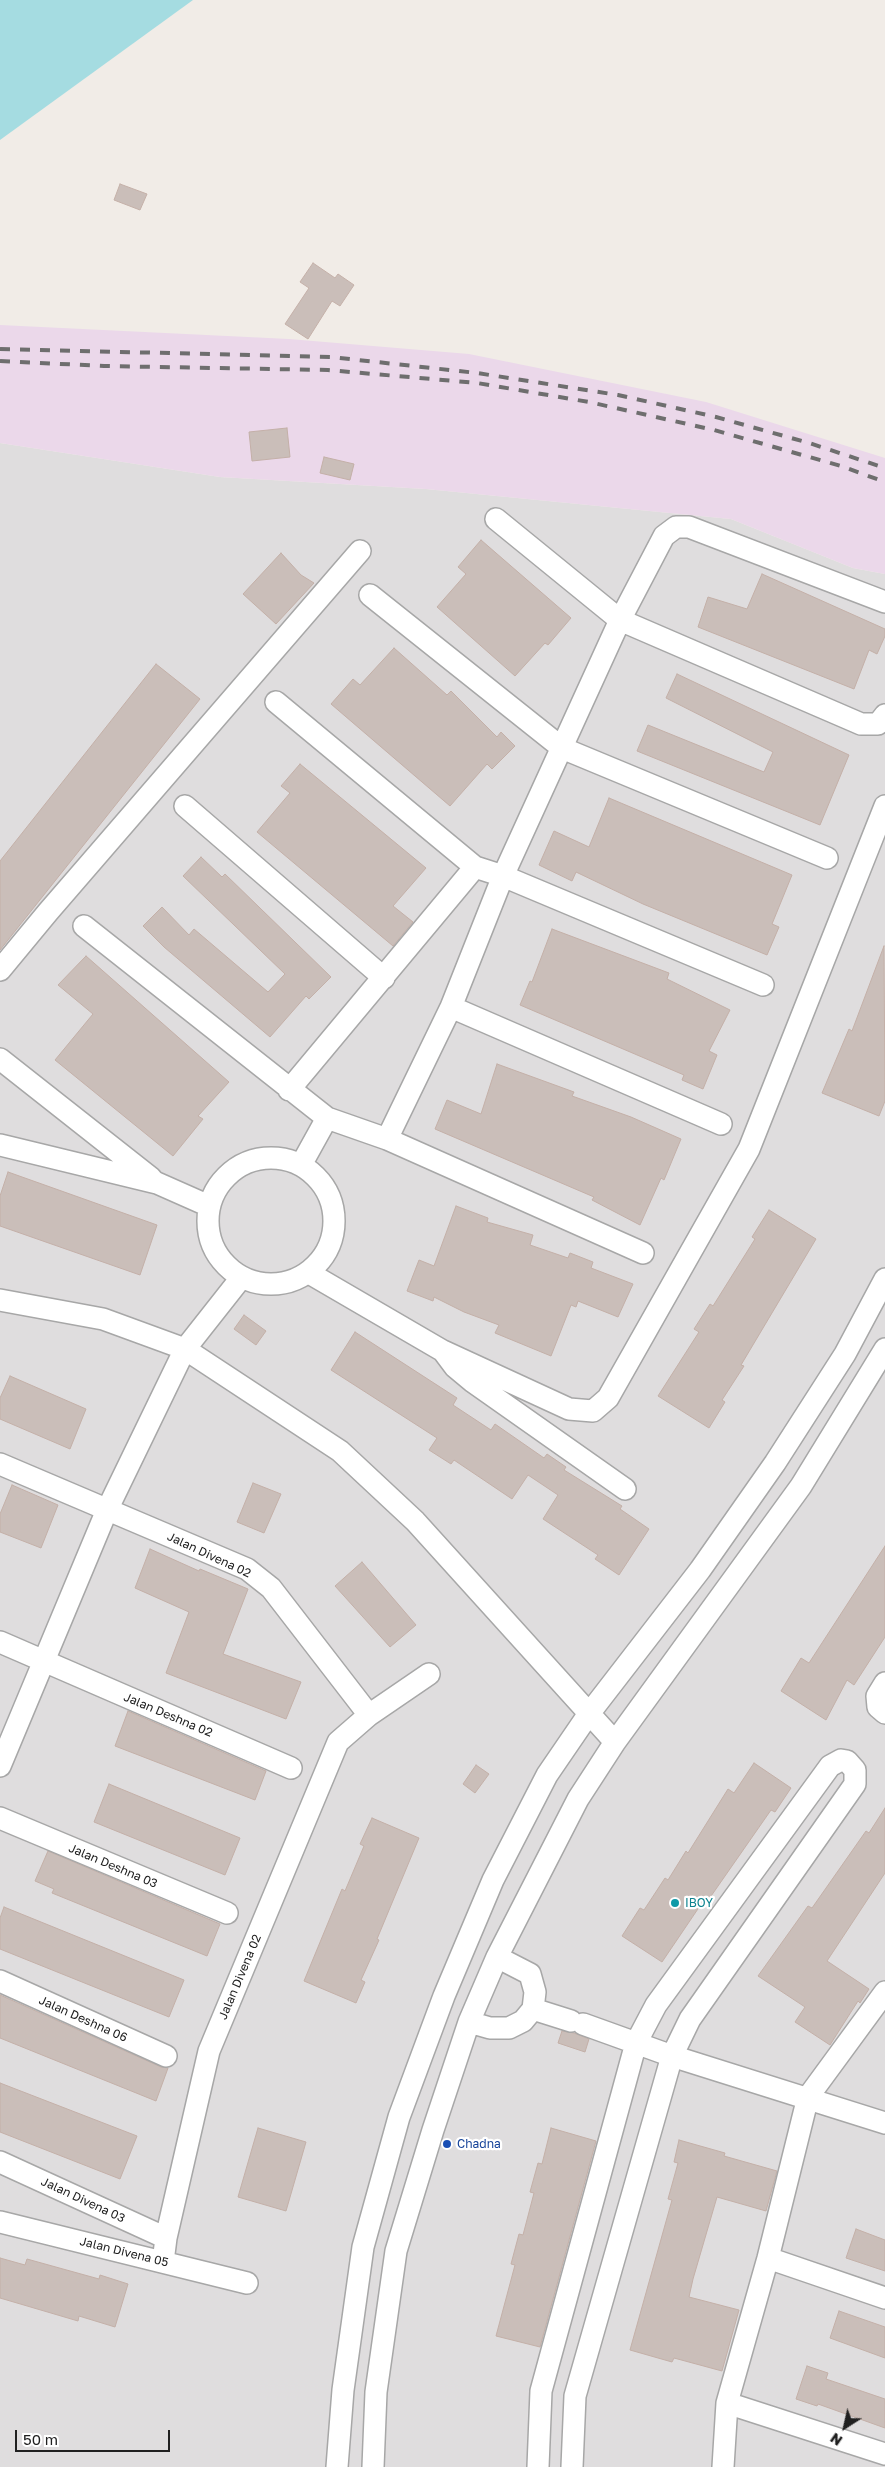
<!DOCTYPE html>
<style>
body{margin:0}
#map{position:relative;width:885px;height:2467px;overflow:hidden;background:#f1ece7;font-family:"Golos Text",sans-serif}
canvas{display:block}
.north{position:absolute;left:820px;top:2402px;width:50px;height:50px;-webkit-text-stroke:4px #fff;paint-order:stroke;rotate:215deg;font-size:14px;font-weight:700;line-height:20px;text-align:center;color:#202020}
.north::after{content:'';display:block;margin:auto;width:18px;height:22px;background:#202020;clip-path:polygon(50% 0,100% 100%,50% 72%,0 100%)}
.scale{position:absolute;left:15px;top:2430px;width:155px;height:22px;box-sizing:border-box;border:2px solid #202020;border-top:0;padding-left:6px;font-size:15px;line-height:18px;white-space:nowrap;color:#202020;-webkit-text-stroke:4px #fff;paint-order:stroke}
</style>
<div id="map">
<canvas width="885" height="2467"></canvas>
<div class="north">N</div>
<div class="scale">50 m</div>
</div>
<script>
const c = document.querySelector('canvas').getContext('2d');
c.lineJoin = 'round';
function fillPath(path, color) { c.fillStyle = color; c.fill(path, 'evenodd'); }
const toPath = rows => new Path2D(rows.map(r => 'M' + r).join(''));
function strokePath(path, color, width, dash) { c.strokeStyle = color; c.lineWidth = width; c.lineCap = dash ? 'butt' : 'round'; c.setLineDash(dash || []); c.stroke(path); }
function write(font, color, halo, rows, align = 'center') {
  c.font = font + ' "Golos Text",sans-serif'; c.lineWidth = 4.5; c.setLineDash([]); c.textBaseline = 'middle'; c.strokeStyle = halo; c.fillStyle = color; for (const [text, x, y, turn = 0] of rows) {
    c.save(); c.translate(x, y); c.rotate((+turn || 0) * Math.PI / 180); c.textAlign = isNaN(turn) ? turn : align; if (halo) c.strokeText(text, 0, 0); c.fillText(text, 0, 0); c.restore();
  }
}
fillPath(toPath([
 [0,443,220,477,426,489,731,519,853,568,885,574,885,2467,0,2467]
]), '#dfddde');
fillPath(toPath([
 [0,325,289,339,469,354,706,402,885,458,885,574,853,568,731,519,426,489,220,477,0,443]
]), '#ebd8ea');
fillPath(toPath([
 [0,0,193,0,0,140]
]), '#a5dce1');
const building = toPath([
 [120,184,147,194,140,210,114,200,120,184],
 [313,263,335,278,338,274,354,285,340,306,332,301,308,339,285,324,309,288,300,282,313,263],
 [287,428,290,457,252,461,249,432,287,428],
 [324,457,354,464,350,480,320,473,324,457],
 [481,540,571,618,548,645,545,643,515,676,437,607,466,574,458,567,481,540],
 [281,553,301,575,314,583,276,624,243,594,281,553],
 [762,574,885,629,885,636,877,654,869,650,854,689,698,627,708,597,747,609,762,574],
 [394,648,447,695,451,691,497,737,501,732,515,746,492,769,487,764,450,806,331,704,353,679,360,685,394,648],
 [156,664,200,699,0,950,0,861,156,664],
 [677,674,849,755,820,825,637,751,648,725,764,772,773,752,666,698,677,674],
 [300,764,426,868,393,906,413,922,393,946,257,832,290,793,281,786,300,764],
 [609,798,792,875,772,924,779,927,767,955,643,904,576,872,572,881,539,865,554,831,589,847,609,798],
 [201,857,222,877,225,874,331,977,309,999,306,996,270,1037,164,947,143,926,162,907,189,935,194,929,268,992,285,974,183,876,201,857],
 [552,929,669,973,667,979,730,1010,709,1051,717,1055,703,1089,682,1080,684,1075,520,1005,530,981,532,982,552,929],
 [884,946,885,1101,879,1116,822,1093,849,1029,852,1031,884,946],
 [86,956,229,1082,198,1116,203,1119,173,1156,55,1060,93,1014,58,985,86,956],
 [497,1064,574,1092,572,1096,631,1117,681,1139,664,1180,661,1178,640,1225,592,1200,594,1197,435,1129,447,1100,481,1114,497,1064],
 [8,1172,157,1225,140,1275,0,1226,0,1196,8,1172],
 [456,1206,488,1218,487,1222,533,1235,530,1245,568,1258,570,1253,593,1262,591,1268,633,1284,618,1317,578,1301,576,1307,571,1305,551,1356,495,1333,499,1325,464,1312,434,1297,433,1301,407,1291,419,1260,434,1266,456,1206],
 [769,1210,816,1239,741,1365,744,1366,722,1400,725,1402,709,1428,658,1396,699,1332,694,1329,710,1304,713,1306,755,1239,752,1237,769,1210],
 [244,1315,266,1331,256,1345,234,1329,244,1315],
 [355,1332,457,1398,453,1405,491,1430,495,1424,544,1458,547,1454,566,1467,564,1470,622,1506,620,1509,649,1529,619,1575,595,1559,598,1555,543,1519,558,1495,528,1475,512,1499,454,1460,451,1464,429,1450,437,1438,331,1370,355,1332],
 [10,1376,86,1409,70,1449,0,1419,0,1398,10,1376],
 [253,1483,281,1494,264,1533,237,1522,253,1483],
 [12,1485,58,1505,41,1548,0,1532,0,1514,12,1485],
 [885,1546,885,1637,854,1685,847,1680,826,1720,781,1691,801,1658,809,1663,885,1546],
 [150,1549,199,1571,200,1569,248,1589,223,1654,301,1682,286,1719,166,1673,189,1612,135,1588,150,1549],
 [362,1562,416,1625,390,1647,335,1586,362,1562],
 [128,1711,266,1771,255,1800,115,1746,128,1711],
 [754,1763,791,1788,775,1812,771,1810,709,1899,706,1897,662,1962,622,1936,640,1908,644,1910,665,1878,668,1880,686,1851,688,1853,728,1789,734,1793,754,1763],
 [476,1765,489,1774,475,1793,463,1784,476,1765],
 [109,1784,240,1838,225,1875,94,1822,109,1784],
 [885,1808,885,1873,827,1961,869,1989,860,2003,858,2001,830,2045,795,2022,805,2007,758,1976,808,1906,812,1908,866,1831,869,1833,885,1808],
 [372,1818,419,1838,377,1939,379,1940,361,1980,365,1982,356,2003,304,1981,342,1889,345,1891,364,1846,360,1844,372,1818],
 [48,1851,220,1924,207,1956,52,1893,54,1889,35,1881,48,1851],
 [4,1907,184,1980,169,2017,0,1949,0,1918,4,1907],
 [0,1995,161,2067,168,2068,156,2101,0,2038,0,1995],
 [562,2031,574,2033,589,2039,585,2052,558,2043,562,2031],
 [0,2083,137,2136,120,2179,0,2132,0,2083],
 [258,2128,306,2142,286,2211,238,2197,258,2128],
 [551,2128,596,2141,540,2347,496,2336,515,2265,511,2264,519,2234,523,2235,534,2193,530,2192,538,2163,542,2164,551,2128],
 [679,2140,725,2153,724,2156,777,2171,766,2211,717,2197,693,2279,689,2297,739,2310,722,2371,674,2358,672,2362,630,2350,672,2200,668,2199,678,2163,674,2162,679,2140],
 [856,2229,885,2240,885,2271,846,2258,856,2229],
 [0,2258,25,2265,27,2259,99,2279,100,2275,128,2284,115,2327,79,2316,78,2321,0,2298,0,2258],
 [839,2311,885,2327,885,2358,830,2338,839,2311],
 [807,2366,828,2373,826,2379,885,2399,885,2428,818,2404,817,2406,796,2399,807,2366]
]);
fillPath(building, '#cabeb9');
strokePath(building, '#c4b0a8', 1);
const minor = toPath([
 [496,519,620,620,861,724,878,724,885,715],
 [370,595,562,748,827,858],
 [276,702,475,867],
 [185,806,384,978],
 [84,926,327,1118,387,1139,643,1253],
 [0,970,48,912,360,551],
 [451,1007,721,1124],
 [0,1059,151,1178],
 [289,1090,475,867,503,876,763,985],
 [387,1139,451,1007,503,876,620,620,664,536,676,527,689,527,885,602],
 [0,1145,157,1183,209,1206],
 '208 1221a63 63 0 1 1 126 0a63 63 0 1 1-126 0Z',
 [301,1165,327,1118],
 [309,1273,443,1351,455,1367,473,1382,625,1489],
 [0,1300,103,1319,185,1349,340,1451,415,1521,615,1742],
 [443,1351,569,1409,593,1411,608,1398,749,1149,885,806],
 [0,1464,247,1569,271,1588,369,1715],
 [0,1642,291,1768],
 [885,1683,877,1696,878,1707,885,1713],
 [0,1766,107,1510,185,1349,241,1278],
 [0,1818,227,1913],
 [0,1981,166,2056],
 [533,2009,571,2021],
 [469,2022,490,2028,509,2028,523,2021,533,2009,535,1992,530,1974,497,1957],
 [583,2024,672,2056,885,2123],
 [0,2162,166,2238],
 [0,2222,247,2283],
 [768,2258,885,2298],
 [163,2262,166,2238,209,2051,338,1742,369,1715,429,1674],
 [727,2403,885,2454],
 [337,2467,343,2390,363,2247,399,2117,444,1996,493,1880,547,1775,588,1715,700,1570,775,1463,845,1354,885,1279],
 [373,2467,376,2392,396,2251,433,2130,469,2022,497,1957,578,1799,615,1742,801,1486,885,1349],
 [538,2467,541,2391,636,2043,656,2005,830,1766,841,1760,847,1761,855,1770,855,1784,690,2019,672,2056,575,2396,572,2467],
 [723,2467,727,2403,768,2258,808,2097,885,1992]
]);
strokePath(minor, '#a7a7a7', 24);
strokePath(minor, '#fff', 21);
strokePath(toPath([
 [0,349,331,357,477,373,618,395,716,417,809,443,885,468],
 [0,361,104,366,328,370,477,383,589,402,714,430,841,466,885,482]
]), '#6e6e6e', 4, [10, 10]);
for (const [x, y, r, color] of [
 [675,1903,5,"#0f9aa8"],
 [447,2144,5,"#1a4fb4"]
]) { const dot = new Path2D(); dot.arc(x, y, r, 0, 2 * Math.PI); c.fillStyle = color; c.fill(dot); strokePath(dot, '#fff', 2); }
write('12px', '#202020', '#fff', [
 ["Jalan Divena 02",209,1555,25],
 ["Jalan Deshna 02",168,1715,23],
 ["Jalan Deshna 03",113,1866,23],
 ["Jalan Divena 02",240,1977,-67],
 ["Jalan Deshna 06",83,2019,24],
 ["Jalan Divena 03",83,2200,25],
 ["Jalan Divena 05",124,2252,14]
]);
write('12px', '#0d838f', '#fff', [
 ["IBOY",685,1903]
], 'left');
write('12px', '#164399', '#fff', [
 ["Chadna",457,2144]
], 'left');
</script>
